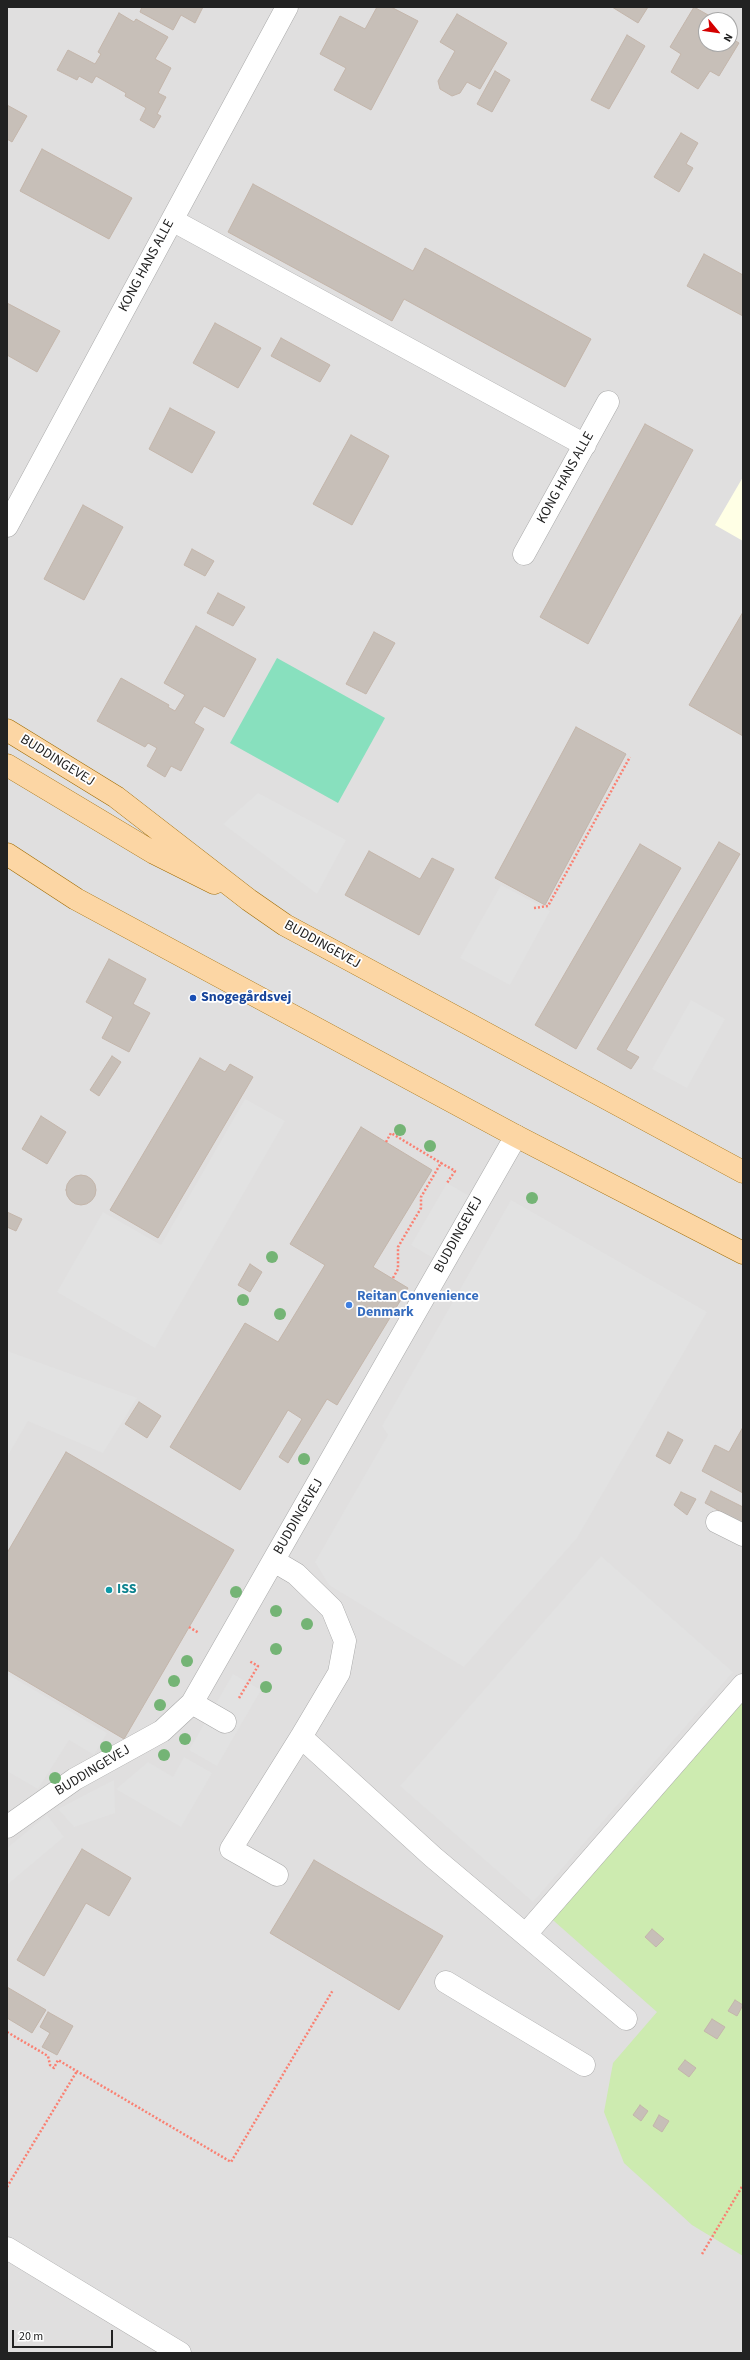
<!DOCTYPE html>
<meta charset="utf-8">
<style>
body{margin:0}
#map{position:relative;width:750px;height:2360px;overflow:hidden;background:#f2efe9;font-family:"Source Sans 3",sans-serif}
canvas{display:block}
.frame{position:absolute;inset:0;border:8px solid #222;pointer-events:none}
.north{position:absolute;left:698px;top:12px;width:40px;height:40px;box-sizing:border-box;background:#fff;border:1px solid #a7a7a7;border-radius:50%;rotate:119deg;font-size:11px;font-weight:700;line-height:16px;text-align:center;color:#222}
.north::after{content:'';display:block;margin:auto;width:14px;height:18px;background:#d40000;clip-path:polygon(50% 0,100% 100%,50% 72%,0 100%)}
.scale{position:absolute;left:12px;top:2330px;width:101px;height:18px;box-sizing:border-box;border:2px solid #222;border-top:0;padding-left:5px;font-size:12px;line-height:14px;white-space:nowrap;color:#222;-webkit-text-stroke:3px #fff;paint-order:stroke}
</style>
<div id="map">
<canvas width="750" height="2360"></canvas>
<div class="frame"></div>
<div class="north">N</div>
<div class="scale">20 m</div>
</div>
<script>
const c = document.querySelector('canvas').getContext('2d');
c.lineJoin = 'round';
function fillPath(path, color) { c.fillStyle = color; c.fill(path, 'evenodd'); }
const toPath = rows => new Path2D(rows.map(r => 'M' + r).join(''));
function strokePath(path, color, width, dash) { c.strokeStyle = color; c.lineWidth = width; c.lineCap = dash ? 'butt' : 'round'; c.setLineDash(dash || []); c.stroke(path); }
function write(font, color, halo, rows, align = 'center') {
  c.font = font + ' "Source Sans 3",sans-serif'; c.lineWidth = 3.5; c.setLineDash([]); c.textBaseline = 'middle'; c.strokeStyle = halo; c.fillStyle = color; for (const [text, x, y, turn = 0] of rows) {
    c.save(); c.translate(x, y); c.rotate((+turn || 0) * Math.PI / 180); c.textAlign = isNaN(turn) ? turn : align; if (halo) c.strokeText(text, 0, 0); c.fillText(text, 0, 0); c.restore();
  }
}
fillPath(toPath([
 [7,7,743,7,743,2353,7,2353],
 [706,20,730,20,730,44,706,44]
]), '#e0dfdf');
fillPath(toPath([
 [743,477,743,541,715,525]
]), '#ffffe5');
fillPath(toPath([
 [743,1678,743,2256,692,2225,624,2163,604,2112,613,2063,657,2012,537,1906]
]), '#cdebb0');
fillPath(toPath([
 [277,658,385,718,338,803,230,743]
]), '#88e0be');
fillPath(toPath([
 [258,793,346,840,317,894,223,824],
 [501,885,550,911,510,985,460,958],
 [691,1000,725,1019,687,1088,652,1069],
 [245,1099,285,1121,155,1348,57,1292,103,1212,161,1245],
 [447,1183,471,1197,435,1259,411,1245],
 [511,1200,707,1312,577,1538,464,1667,329,1585,315,1562,388,1435,382,1426],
 [7,1351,137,1398,103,1453,28,1421,7,1457],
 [601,1556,733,1672,533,1902,400,1786],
 [7,1674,107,1733,94,1755,69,1740,38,1789,7,1771],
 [233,1674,261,1690,217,1766,189,1750],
 [184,1757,212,1773,181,1827,116,1789,148,1762,173,1777],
 [114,1780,115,1813,74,1827,58,1809],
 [47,1815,64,1837,7,1885,7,1848]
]), '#e2e2e2');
const building = toPath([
 [142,7,203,7,195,23,181,15,173,30,140,12,142,7],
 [377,7,391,7,418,21,371,110,334,90,346,68,320,54,340,16,365,29,377,7],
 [612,7,648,7,638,23,612,7],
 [694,7,717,20,706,20,706,44,730,44,730,28,734,31,731,38,739,43,719,76,710,71,698,89,671,72,681,54,670,47,694,7],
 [119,13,134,22,136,19,168,37,155,59,171,68,158,93,166,97,157,114,161,116,154,128,140,120,146,108,125,96,126,93,96,76,92,83,79,76,77,80,57,70,68,50,95,64,101,54,98,52,119,13],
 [457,14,507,43,480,89,467,82,460,93,452,96,440,89,438,81,455,51,440,42,457,14],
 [627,35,645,46,609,109,591,100,627,35],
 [495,71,510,80,492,112,477,104,495,71],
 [7,105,27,116,12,142,7,139,7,105],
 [681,133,698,143,686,164,693,168,679,192,654,177,681,133],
 [42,149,132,198,109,239,20,191,42,149],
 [253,184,413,271,425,248,591,339,565,387,404,299,392,321,228,232,253,184],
 [704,254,743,275,743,316,687,286,704,254],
 [7,303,60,331,37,372,7,355,7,303],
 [215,323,261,348,238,388,193,363,215,323],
 [281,338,330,365,320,382,271,356,281,338],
 [170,408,215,432,192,473,149,449,170,408],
 [645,424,693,450,588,644,540,617,645,424],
 [351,435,389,456,352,525,313,504,351,435],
 [83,505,123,527,84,600,44,579,83,505],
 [192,549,214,561,205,576,184,565,192,549],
 [218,593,245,607,233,626,207,613,218,593],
 [743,612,743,736,689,705,743,612],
 [196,626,256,659,224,717,204,706,194,723,204,729,181,771,171,766,165,777,147,766,157,748,148,743,145,747,97,721,121,678,169,705,168,707,175,711,185,695,164,683,196,626],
 [374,632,395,643,366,694,346,684,374,632],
 [576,727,626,754,545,905,495,878,576,727],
 [719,842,740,854,626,1050,639,1057,631,1069,597,1049,719,842],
 [640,844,681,868,576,1049,535,1025,640,844],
 [369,851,420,879,432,858,454,869,419,935,345,895,369,851],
 [109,959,146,979,133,1004,150,1013,129,1052,102,1038,113,1017,86,1002,109,959],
 [112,1056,121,1062,99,1096,90,1090,112,1056],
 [200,1058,225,1072,230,1064,253,1077,158,1238,110,1210,200,1058],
 [41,1116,66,1132,47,1164,22,1149,41,1116],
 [361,1127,432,1170,373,1267,408,1288,337,1405,327,1399,288,1463,279,1457,302,1419,288,1410,240,1490,170,1447,245,1323,278,1342,325,1265,290,1244,361,1127],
 '66 1190a15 15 0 1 1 30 0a15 15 0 1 1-30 0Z',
 [7,1212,22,1219,16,1231,7,1227,7,1212],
 [250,1264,262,1272,250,1292,238,1285,250,1264],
 [139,1402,161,1416,147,1438,125,1424,139,1402],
 [743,1427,743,1493,702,1471,715,1445,729,1452,743,1427],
 [668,1432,683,1440,670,1464,656,1456,668,1432],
 [66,1452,234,1550,124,1739,7,1670,7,1553,66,1452],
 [711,1491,743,1507,743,1524,705,1503,711,1491],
 [681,1492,696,1499,687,1515,674,1505,681,1492],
 [82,1849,131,1878,109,1916,86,1903,44,1976,17,1960,82,1849],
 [314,1860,443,1936,399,2010,270,1933,314,1860],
 [652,1929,664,1939,656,1947,645,1937,652,1929],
 [7,1987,46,2010,32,2033,7,2018,7,1987],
 [735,2000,743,2005,737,2016,728,2011,735,2000],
 [48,2012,73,2026,57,2055,42,2047,50,2033,40,2027,48,2012],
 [712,2019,725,2027,717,2039,704,2031,712,2019],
 [685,2060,696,2068,689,2077,678,2069,685,2060],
 [640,2105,648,2111,641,2121,633,2115,640,2105],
 [659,2115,669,2121,662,2132,653,2126,659,2115]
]);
fillPath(building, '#c7bfb8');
strokePath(building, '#c4b6ab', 1);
const minor = toPath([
 [172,220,585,445],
 [7,526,287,7],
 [524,554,608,402],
 [717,1522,743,1535],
 [274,1561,296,1574,332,1609,345,1641,339,1673,301,1737,231,1849,277,1875],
 [192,1703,225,1722],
 [301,1737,433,1857,626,2019],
 [7,1827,75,1779,162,1731,192,1703,516,1136],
 [526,1934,743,1685],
 [446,1982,584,2065],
 [7,2248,180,2353]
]);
const major = toPath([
 [7,730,116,797,249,900,285,925,743,1172],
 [7,765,154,853,214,883],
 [7,854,76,899,516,1136,743,1253]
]);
strokePath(minor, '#a9a9a9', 23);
strokePath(major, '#a06b00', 23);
strokePath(toPath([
 [534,908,548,906,630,757],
 [386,1142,391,1133,441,1163],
 [393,1278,398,1269,398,1247,421,1208,421,1197,441,1163,455,1171,447,1183],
 [189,1627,199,1633],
 [239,1698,258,1666,249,1661],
 [7,2032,48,2056,50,2065,54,2068,58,2060,231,2162,333,1990],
 [7,2187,77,2071],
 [702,2254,743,2185]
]), '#fa8072', 2.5, [2, 2]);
strokePath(minor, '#fff', 22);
strokePath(major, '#fcd6a4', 22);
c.fillStyle = '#74b475';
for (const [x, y] of [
 [400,1130],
 [430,1146],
 [532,1198],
 [272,1257],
 [243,1300],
 [280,1314],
 [304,1459],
 [236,1592],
 [276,1611],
 [307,1624],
 [276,1649],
 [187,1661],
 [174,1681],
 [266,1687],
 [160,1705],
 [185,1739],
 [106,1747],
 [164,1755],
 [55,1778]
]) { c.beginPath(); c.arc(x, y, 6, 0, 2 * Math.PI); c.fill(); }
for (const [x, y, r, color] of [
 [193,998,4,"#1a4fb4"],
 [349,1305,4,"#3f7fe0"],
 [109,1590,4,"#0f9aa8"]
]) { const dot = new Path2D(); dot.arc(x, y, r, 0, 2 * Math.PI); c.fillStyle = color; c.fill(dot); strokePath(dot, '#fff', 1.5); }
write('14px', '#222', '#fff', [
 ["KONG HANS ALLE",147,266,-62],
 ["KONG HANS ALLE",566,478,-61],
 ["BUDDINGEVEJ",57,761,32],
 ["BUDDINGEVEJ",322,945,29],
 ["BUDDINGEVEJ",459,1235,-61],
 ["BUDDINGEVEJ",299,1517,-60],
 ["BUDDINGEVEJ",93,1771,-31]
]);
write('bold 14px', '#164399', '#fff', [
 ["Snogegårdsvej",201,998]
], 'left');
write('bold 14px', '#366cbe', '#fff', [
 ["Reitan Convenience",357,1297],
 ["Denmark",357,1313]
], 'left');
write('bold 14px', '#0d838f', '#fff', [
 ["ISS",117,1590]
], 'left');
</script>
